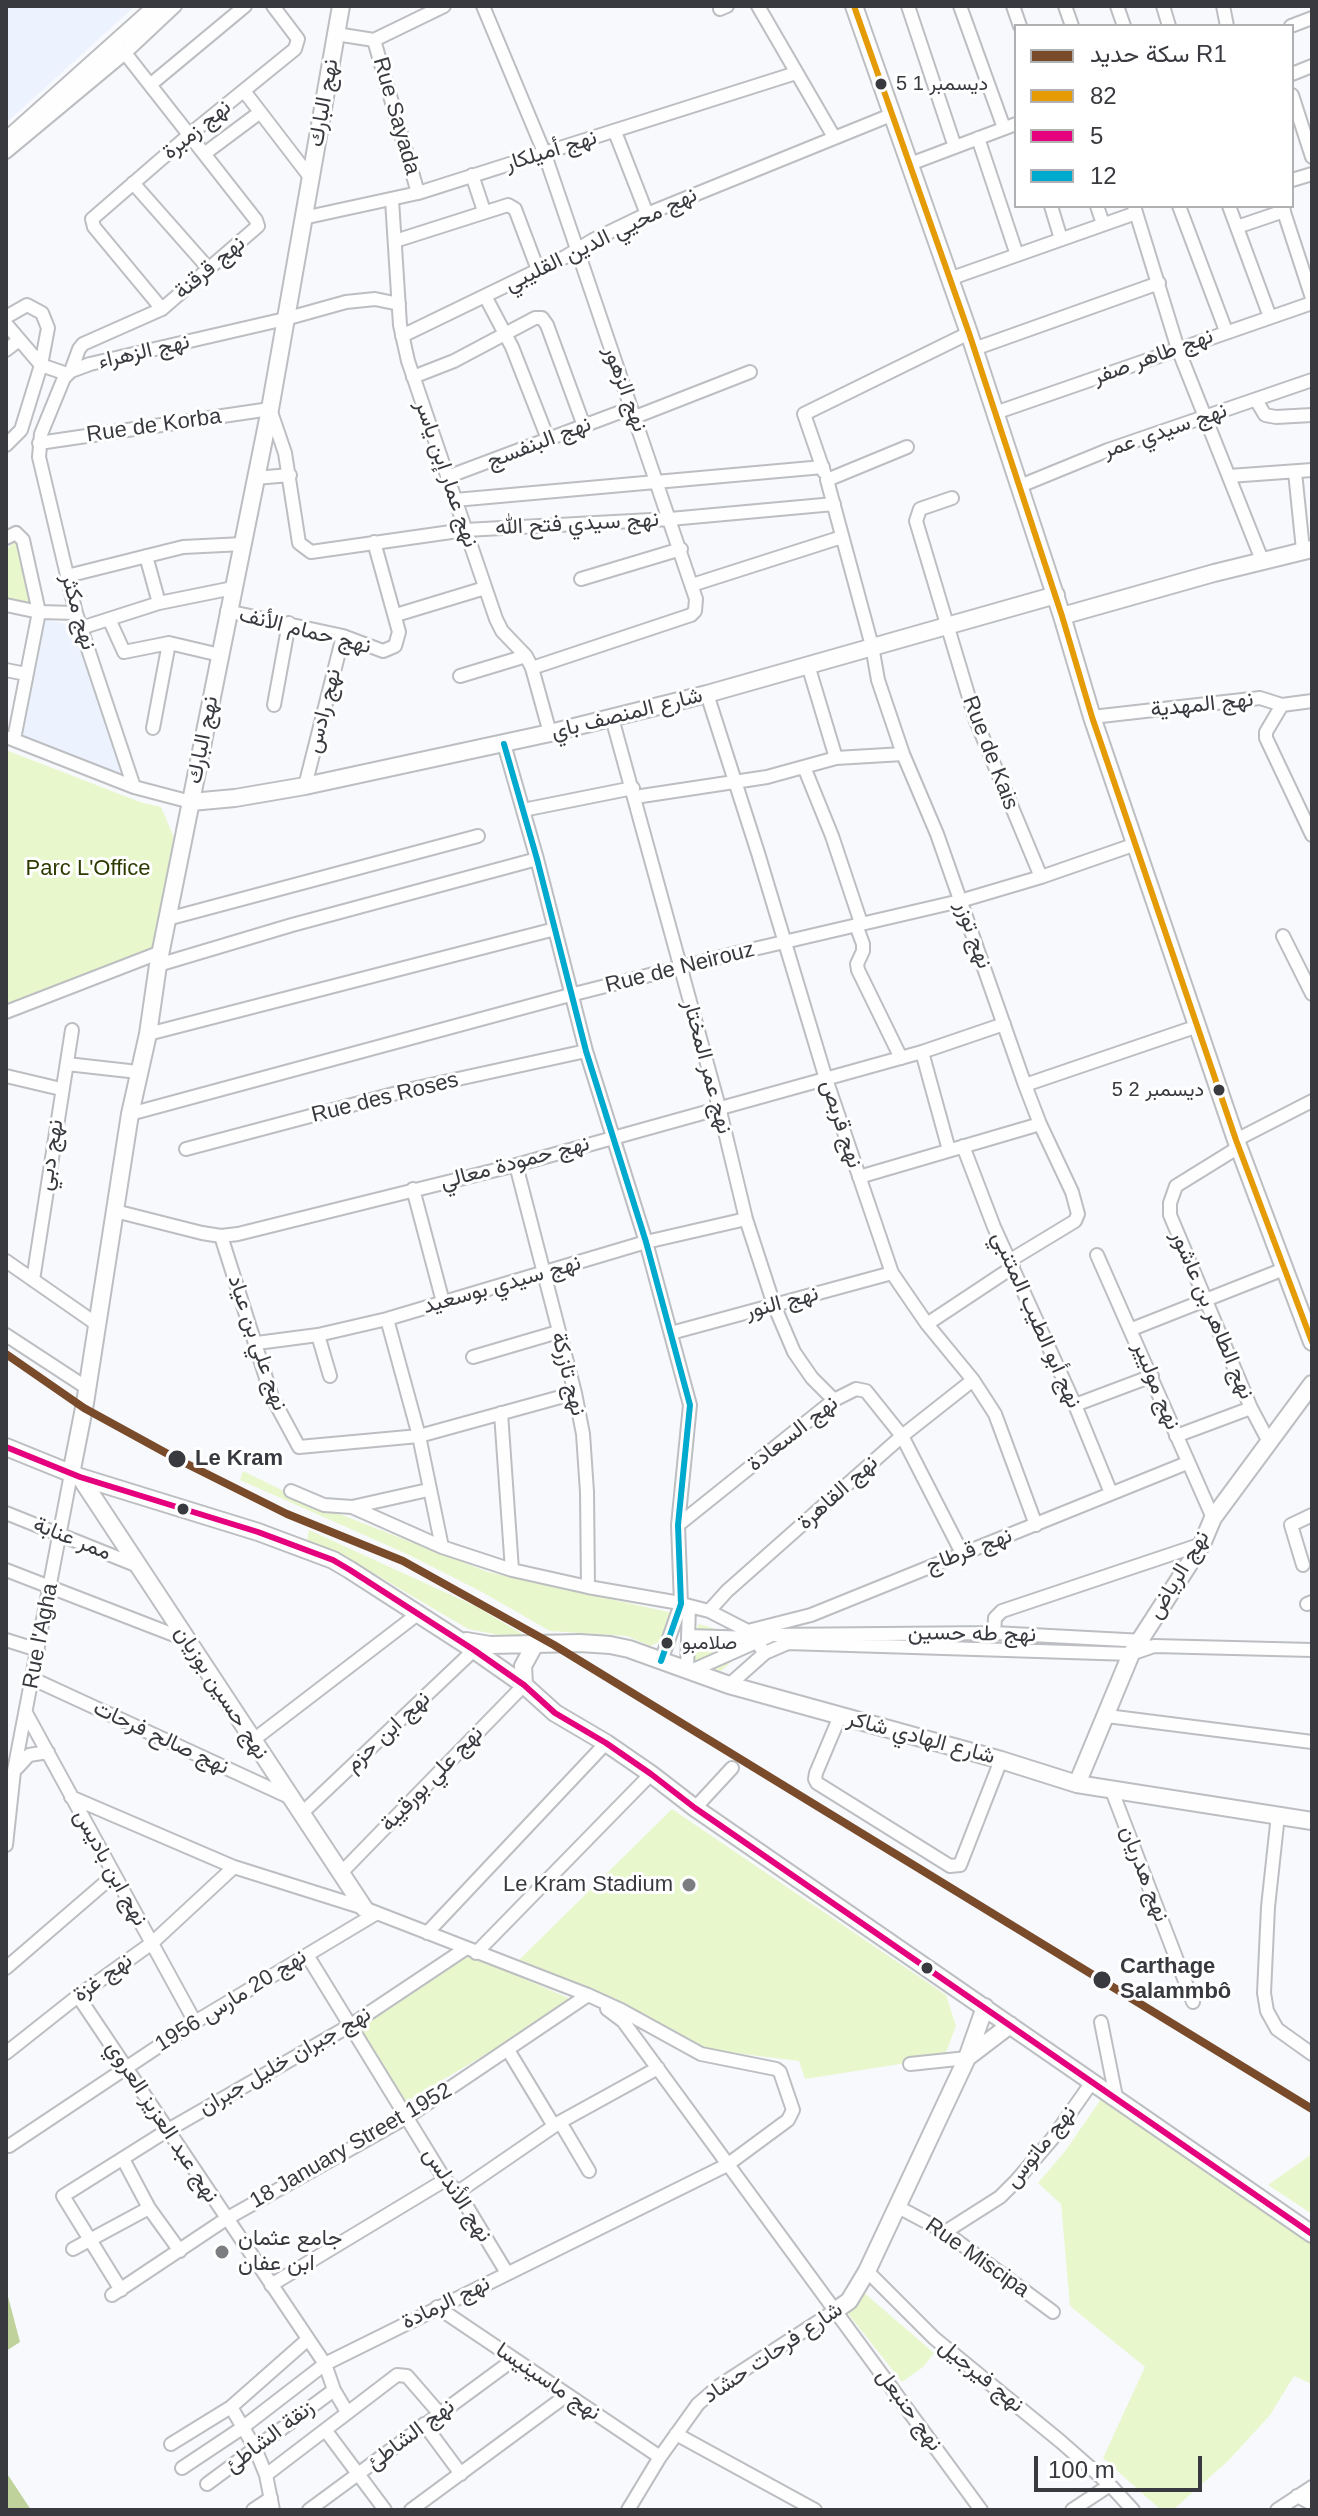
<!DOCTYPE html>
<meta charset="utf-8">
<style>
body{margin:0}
#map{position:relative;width:1318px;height:2516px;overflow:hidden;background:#f7f9fc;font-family:Helvetica,Vazirmatn,sans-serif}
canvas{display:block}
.frame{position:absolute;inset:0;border:8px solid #383a3f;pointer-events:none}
.legend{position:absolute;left:1014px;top:24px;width:280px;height:184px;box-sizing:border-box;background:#fff;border:2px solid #afb0b2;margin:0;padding:10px 14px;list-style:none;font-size:24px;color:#383a3f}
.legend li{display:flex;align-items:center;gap:16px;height:40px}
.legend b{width:40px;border:2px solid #afb0b2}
.scale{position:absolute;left:1034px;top:2456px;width:168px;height:36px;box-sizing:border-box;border:4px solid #383a3f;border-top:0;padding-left:10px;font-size:24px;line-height:28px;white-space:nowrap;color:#383a3f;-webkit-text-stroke:6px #fff;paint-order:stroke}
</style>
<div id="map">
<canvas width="1318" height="2516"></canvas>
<div class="frame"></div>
<ul class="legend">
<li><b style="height:10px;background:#7a4b2a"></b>سكة حديد R1</li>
<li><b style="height:10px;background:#e49b06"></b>82</li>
<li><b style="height:10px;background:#e5007d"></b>5</li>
<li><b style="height:10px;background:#00a9ce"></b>12</li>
</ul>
<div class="scale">100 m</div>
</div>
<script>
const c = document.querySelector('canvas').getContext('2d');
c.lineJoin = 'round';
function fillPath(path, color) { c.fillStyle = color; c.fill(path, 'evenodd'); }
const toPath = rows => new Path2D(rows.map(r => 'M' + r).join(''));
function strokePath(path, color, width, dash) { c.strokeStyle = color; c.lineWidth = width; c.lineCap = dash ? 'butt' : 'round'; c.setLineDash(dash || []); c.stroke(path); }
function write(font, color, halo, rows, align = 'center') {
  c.font = font + ' Helvetica,Vazirmatn,sans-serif'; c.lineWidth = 6; c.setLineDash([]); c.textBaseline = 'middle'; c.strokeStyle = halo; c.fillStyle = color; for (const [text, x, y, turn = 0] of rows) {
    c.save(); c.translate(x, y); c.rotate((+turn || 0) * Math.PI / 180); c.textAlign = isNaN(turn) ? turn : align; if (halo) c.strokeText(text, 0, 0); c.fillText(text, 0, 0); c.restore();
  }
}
fillPath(toPath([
 [6,6,135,6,6,123],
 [44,619,77,627,130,778,20,739]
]), '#ecf2fe');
fillPath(toPath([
 [18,539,34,606,6,600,6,550],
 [6,750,140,802,161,807,177,845,156,948,6,1007],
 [243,1471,296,1497,488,1572,673,1613,662,1641,650,1646,627,1636,550,1631,482,1592,407,1554,240,1480],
 [309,1530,475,1606,524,1635,499,1635,468,1629,341,1554,307,1540],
 [699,1624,729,1633,745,1649,721,1671,681,1658],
 [672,1809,946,1995,956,2026,944,2057,805,2079,799,2061,710,2050,621,2003,519,1960],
 [471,1955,575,2001,404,2103,355,2022],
 [1106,2092,1312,2235,1312,2384,1294,2376,1270,2415,1229,2460,1173,2510,1161,2510,1103,2458,1145,2367,1070,2306,1061,2204,1038,2183,1066,2150],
 [1312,2154,1312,2214,1268,2185],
 [862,2291,934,2353,923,2367,902,2382,846,2311]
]), '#e9f7cd');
fillPath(toPath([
 [6,2289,20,2342,6,2351],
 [6,2472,31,2510,6,2510]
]), '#c0d29b');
const street = toPath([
 [483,6,544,152,696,599,695,611,691,615,532,668],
 [758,6,834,137],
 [908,6,955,147],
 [960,6,1004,128],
 [1013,6,1020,26],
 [1065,6,1072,26],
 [1117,6,1124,26],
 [1163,6,1169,26],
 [1223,6,1227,26],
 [720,9,727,6],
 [1291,26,1312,18],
 [336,34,374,40,444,6],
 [374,40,418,193],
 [1292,74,1312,66],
 [150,85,245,6],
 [244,91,310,177],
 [1292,95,1312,157],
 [615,132,647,214],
 [978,138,1017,255],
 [6,152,125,53,175,6],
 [204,154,259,113],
 [910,164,1016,124],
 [472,175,484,211],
 [1292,180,1312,174],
 [133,183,209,269],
 [392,200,400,325,408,361,496,619,502,631,526,656,532,668,550,733],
 [1051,206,1061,239],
 [1097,206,1103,224],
 [1134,206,1178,349,1262,560],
 [1179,206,1226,331],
 [1229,206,1270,317],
 [1282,206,1312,298],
 [303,218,418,193,796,73],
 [1237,227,1284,211],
 [395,241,508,205,515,209,538,270],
 [949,279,1136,213],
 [485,296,512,347,548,439],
 [162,309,94,227,92,219,189,135,295,49,298,39,273,6],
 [6,317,27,305,42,313,48,328,41,365,67,374],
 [6,324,41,365,21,430,6,445],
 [402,336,565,257,593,240,647,214,891,115],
 [974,349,1159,283],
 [6,350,19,340],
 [71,371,79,349,83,344,162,309,258,226,256,220,125,53],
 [413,377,454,361,535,318,542,318,547,325,584,426],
 [1256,400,1265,415,1276,417,1312,415],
 [995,413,1312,303],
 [635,417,750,372],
 [39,443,270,409,285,453,299,543,311,552,465,530,670,519,834,504],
 [907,447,827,480,872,646,878,680,903,754,937,834,1025,1085,1040,1124,1072,1192,1078,1214,1075,1221,1009,1261],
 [824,472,804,414,969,333],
 [1295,472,1303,550],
 [1229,476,1312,470],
 [447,477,631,408],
 [255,478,290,475],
 [1020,486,1108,450,1312,380],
 [952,498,920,509,916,521,976,721,1041,877],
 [455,500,823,467],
 [6,538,16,533,23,540,39,612,14,739],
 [146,556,159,603],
 [67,576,183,547,243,544],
 [581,579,681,549],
 [692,585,842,537],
 [6,605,39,612,76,613],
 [227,611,343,636,383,651,395,646,399,632,374,542],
 [396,615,485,588],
 [109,619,124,652,169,643,220,655],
 [81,628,159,603,233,588],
 [808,665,836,758],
 [6,670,26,674],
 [460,676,526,656],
 [707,694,758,853,826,1079,892,1273,927,1324,973,1380,995,1414,1036,1525],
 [274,705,289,623],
 [1282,705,1266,732,1266,738,1312,835],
 [1092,717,1260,698,1282,705,1312,701],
 [612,718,719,1107,746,1219,774,1305,794,1352,812,1378,834,1400],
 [153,728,169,643],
 [9,738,134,787,191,802],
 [504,744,537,859,586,1051,646,1242,690,1405,678,1525,681,1604,661,1661],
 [804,767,832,836,861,923],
 [305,786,343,636],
 [134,787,76,613,39,457,41,434,64,378,71,371,90,364,285,319,346,302,375,299,399,304],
 [635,797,767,777,836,758,903,754],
 [523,810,633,788],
 [167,919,478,836],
 [856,925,863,944,863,951,857,964,858,970,901,1058],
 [1283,936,1312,994],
 [158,965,292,925,537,859],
 [6,1012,161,952],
 [148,1034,555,929],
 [922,1052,949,1150],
 [67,1064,138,1072],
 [6,1076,61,1089],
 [1025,1085,1198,1026],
 [130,1114,570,995,737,953,960,901,1041,877,1136,844],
 [1236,1140,1312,1101],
 [963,1146,994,1227,1075,1405,1111,1493],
 [1239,1147,1176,1186,1170,1203,1170,1215,1251,1408,1269,1442],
 [186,1149,412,1089,586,1051],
 [516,1165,575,1393,583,1434,587,1492,588,1587],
 [859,1177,1040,1124],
 [413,1189,443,1302],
 [115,1211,202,1233,221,1236,238,1234,516,1165,922,1052,1004,1024],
 [221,1236,272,1397,299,1447,419,1436,442,1547],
 [1097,1255,1213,1518],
 [6,1261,95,1323],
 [33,1280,72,1030],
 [387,1319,419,1436,575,1393],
 [927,1324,1013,1267],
 [1132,1329,1284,1269],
 [671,1333,892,1273],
 [6,1335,87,1388],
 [318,1335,330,1376],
 [257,1343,318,1335,387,1319,646,1242,746,1219],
 [473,1357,558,1332],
 [1075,1405,1152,1376],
 [501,1413,512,1570],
 [1176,1436,1251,1408],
 [291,1491,324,1505,352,1507,442,1547,512,1570,588,1587,674,1602,709,1611,748,1631,765,1653],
 [352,1507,428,1490],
 [6,1513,138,1566],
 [678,1525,834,1400,856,1389,866,1391,902,1436,962,1553],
 [1303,1565,1291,1525,1312,1515],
 [6,1570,187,1640],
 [1307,1604,1312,1602],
 [709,1611,727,1591,902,1436,973,1380],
 [748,1631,811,1615,1187,1463],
 [994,1633,995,1618,1002,1611,1202,1544],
 [688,1636,754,1638],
 [6,1640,38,1650],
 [687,1670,689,1606],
 [691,1671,772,1635,994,1633,1144,1641],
 [33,1679,289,1797],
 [729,1685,765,1653,788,1643,1131,1654,1154,1646,1312,1650],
 [26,1713,195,2022],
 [840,1716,816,1773,815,1779,817,1783,950,1866,960,1865,1001,1760],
 [1107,1716,1312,1742],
 [252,1741,419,1613],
 [17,1768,29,1755,48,1752],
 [1112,1791,1193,2002],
 [71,1797,234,1867,364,1908,588,1995,621,2010,701,2054,776,2069,780,2072,793,2110,788,2120,727,2165,325,2364,242,2428,182,2468],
 [695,1808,732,1768],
 [301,1814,474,1650],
 [1278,1815,1268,1907,1264,1993,1267,2011,1277,2029,1312,2054],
 [6,1845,14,1771,71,1474],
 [340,1874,524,1685],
 [427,1933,606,1743],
 [476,1953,651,1774],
 [307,1955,445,2180,458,2192,507,2273],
 [6,1968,114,1875],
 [78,1996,325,2364,334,2390,347,2412],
 [607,2009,623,2021,981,2510],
 [1101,2022,1116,2097],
 [508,2050,554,2126],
 [6,2053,78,1996,152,1943,234,1867],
 [910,2064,967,2058],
 [560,2122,589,2171],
 [9,2146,195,2022,377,1913],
 [123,2159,149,2208,180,2251],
 [458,2192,560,2122,658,2068],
 [898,2207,945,2232,1053,2312],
 [945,2232,1000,2197,1016,2181,1052,2139,1092,2082],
 [73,2249,149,2208],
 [867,2271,934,2338,1060,2441,1110,2485,1133,2510],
 [271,2285,445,2180],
 [121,2290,63,2196,168,2130,351,2025,465,1949],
 [112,2295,226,2219,407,2117,588,1995],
 [437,2307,660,2457],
 [231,2407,255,2448,266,2475,273,2510],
 [424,2424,461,2474],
 [326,2431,385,2510],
 [676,2434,815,2510],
 [171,2444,231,2407,307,2340],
 [266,2475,397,2375,407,2376,439,2413],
 [207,2484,334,2390],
 [1297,2496,1312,2504],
 [253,2510,271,2498],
 [309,2510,513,2360],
 [411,2510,567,2395],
 [628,2510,660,2457,698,2404,719,2386,836,2310],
 [1072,2510,1110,2485],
 [1277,2510,1312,2487]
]);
const secondary = toPath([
 [854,6,969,333,1062,616,1092,717,1236,1140,1312,1342],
 [6,141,157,6],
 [1062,616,1214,573,1312,549],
 [191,802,235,798,305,786,550,733,707,694,1056,595],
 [6,1447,80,1477,258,1532,333,1560,350,1570,474,1650,524,1685,555,1713,606,1743,651,1774,695,1808,1312,2234],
 [71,1474,85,1403,130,1114,148,1034,158,965,270,409,341,6],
 [80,1477,364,1908],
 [466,1641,490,1645,580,1643,610,1645,629,1649,729,1685,1001,1760,1077,1784,1312,1821],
 [524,1685,523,1666,534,1646],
 [1077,1784,1131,1654,1202,1544,1213,1518,1312,1384],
 [968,2057,1010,2025],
 [836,2310,849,2301,867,2271,967,2058,985,2007]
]);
strokePath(street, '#bcbec1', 16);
strokePath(secondary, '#bcbec1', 20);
strokePath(street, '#fefeff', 12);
strokePath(secondary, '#fefeff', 16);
strokePath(toPath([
 [854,6,969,333,1062,616,1092,717,1236,1140,1312,1342]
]), '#e49b06', 6);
strokePath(toPath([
 [6,1447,80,1477,258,1532,333,1560,350,1570,474,1650,524,1685,555,1713,606,1743,651,1774,695,1808,1312,2234]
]), '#e5007d', 6);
strokePath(toPath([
 [504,744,537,859,586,1051,646,1242,690,1405,678,1525,681,1604,661,1661]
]), '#00a9ce', 6);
strokePath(toPath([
 [6,1354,84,1408,177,1459,287,1514,403,1561,554,1645,1312,2109]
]), '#7a4b2a', 8);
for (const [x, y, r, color] of [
 [881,84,7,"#383a3f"],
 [1219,1090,7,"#383a3f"],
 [177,1459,10,"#383a3f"],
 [183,1509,7,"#383a3f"],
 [667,1643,7,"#383a3f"],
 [689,1885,8,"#7b7d81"],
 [927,1968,7,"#383a3f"],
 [1102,1980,10,"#383a3f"],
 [222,2252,8,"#7b7d81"]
]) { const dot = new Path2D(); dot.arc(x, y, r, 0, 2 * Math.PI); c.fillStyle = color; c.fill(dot); strokePath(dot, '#fff', 3); }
write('20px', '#383a3f', '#fff', [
 ["5 ديسمبر 1",896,84],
 ["5 ديسمبر 2",1204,1090,"right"],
 ["صلامبو",682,1643]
], 'left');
write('22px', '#383a3f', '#fff', [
 ["نهج البارك",324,103,-80],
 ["Rue Sayada",396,116,74],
 ["نهج زمبرة",197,130,-39],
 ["نهج أميلكار",551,151,-17],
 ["نهج محيي الدين القليبي",601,240,-26],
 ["نهج قرقنة",210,268,-40],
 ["نهج الزهراء",144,352,-13],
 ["نهج طاهر صفر",1153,357,-20],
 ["نهج الزهور",625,389,70],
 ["Rue de Korba",154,426,-8],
 ["نهج سيدي عمر",1165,431,-19],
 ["نهج البنفسج",539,443,-21],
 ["نهج عمار إبن ياسر",446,474,71],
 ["نهج سيدي فتح الله",577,524,-3],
 ["نهج مكثر",78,612,74],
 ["نهج حمام الأنف",305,631,14],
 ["نهج المهدية",1202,705,-6],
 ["نهج رادس",324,711,-76],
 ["شارع المنصف باي",627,714,-14],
 ["نهج البارك",203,740,-79],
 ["Rue de Kais",990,753,69],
 ["نهج توزر",973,935,70],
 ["Rue de Neirouz",680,968,-14],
 ["نهج عمر المختار",707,1067,75],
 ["Rue des Roses",385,1098,-14],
 ["نهج قربص",841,1124,72],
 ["نهج دبي",51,1155,-81],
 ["نهج حمودة معالي",515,1163,-15],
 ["نهج سيدي بوسعيد",502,1285,-16],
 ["نهج النور",782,1303,-15],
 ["نهج الطاهر بن عاشور",1212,1315,67],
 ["نهج أبو الطيب المتنبي",1036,1320,66],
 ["نهج علي بن عياد",257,1343,71],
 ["نهج تازركة",568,1374,76],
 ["نهج موليير",1156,1386,68],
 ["نهج السعادة",793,1434,-38],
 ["نهج القاهرة",838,1493,-42],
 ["ممر عنابة",72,1539,22],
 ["نهج قرطاج",969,1551,-21],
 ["نهج الرياض",1179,1575,-59],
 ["نهج طه حسين",972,1634,1],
 ["Rue l'Agha",41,1636,-79],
 ["نهج حسين بوزيان",221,1693,57],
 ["نهج ابن حزم",388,1732,-43],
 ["نهج صالح فرحات",161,1738,25],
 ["شارع الهادي شاكر",921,1738,15],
 ["نهج علي بورقيبة",432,1779,-46],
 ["نهج ابن باديس",110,1868,61],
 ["نهج هدريان",1144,1874,69],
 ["نهج غزة",103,1978,-36],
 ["نهج 20 مارس 1956",231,2001,-32],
 ["نهج جبران خليل جبران",285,2061,-30],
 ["نهج عبد العزيز العروي",162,2122,57],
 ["18 January Street 1952",351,2146,-30],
 ["نهج ماتوس",1041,2147,-51],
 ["نهج الأندلس",457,2195,57],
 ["Rue Miscipa",977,2258,35],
 ["نهج الرمادة",446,2303,-26],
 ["شارع فرحات حشاد",773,2353,-34],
 ["نهج فيرجيل",981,2376,39],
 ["نهج ماسينيسا",548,2382,34],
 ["نهج حنبعل",909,2410,54],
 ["نهج الشاطئ",411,2435,-37],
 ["زنقة الشاطئ",270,2437,-37]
]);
write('22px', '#2e3b00', '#fff', [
 ["Parc L'Office",88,869]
]);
write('bold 22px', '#383a3f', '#fff', [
 ["Le Kram",195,1459],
 ["Carthage",1120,1967],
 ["Salammbô",1120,1992]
], 'left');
write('22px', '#383a3f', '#fff', [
 ["Le Kram Stadium",673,1885],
 ["جامع عثمان",238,2239,"left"],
 ["ابن عفان",238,2264,"left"]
], 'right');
</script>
